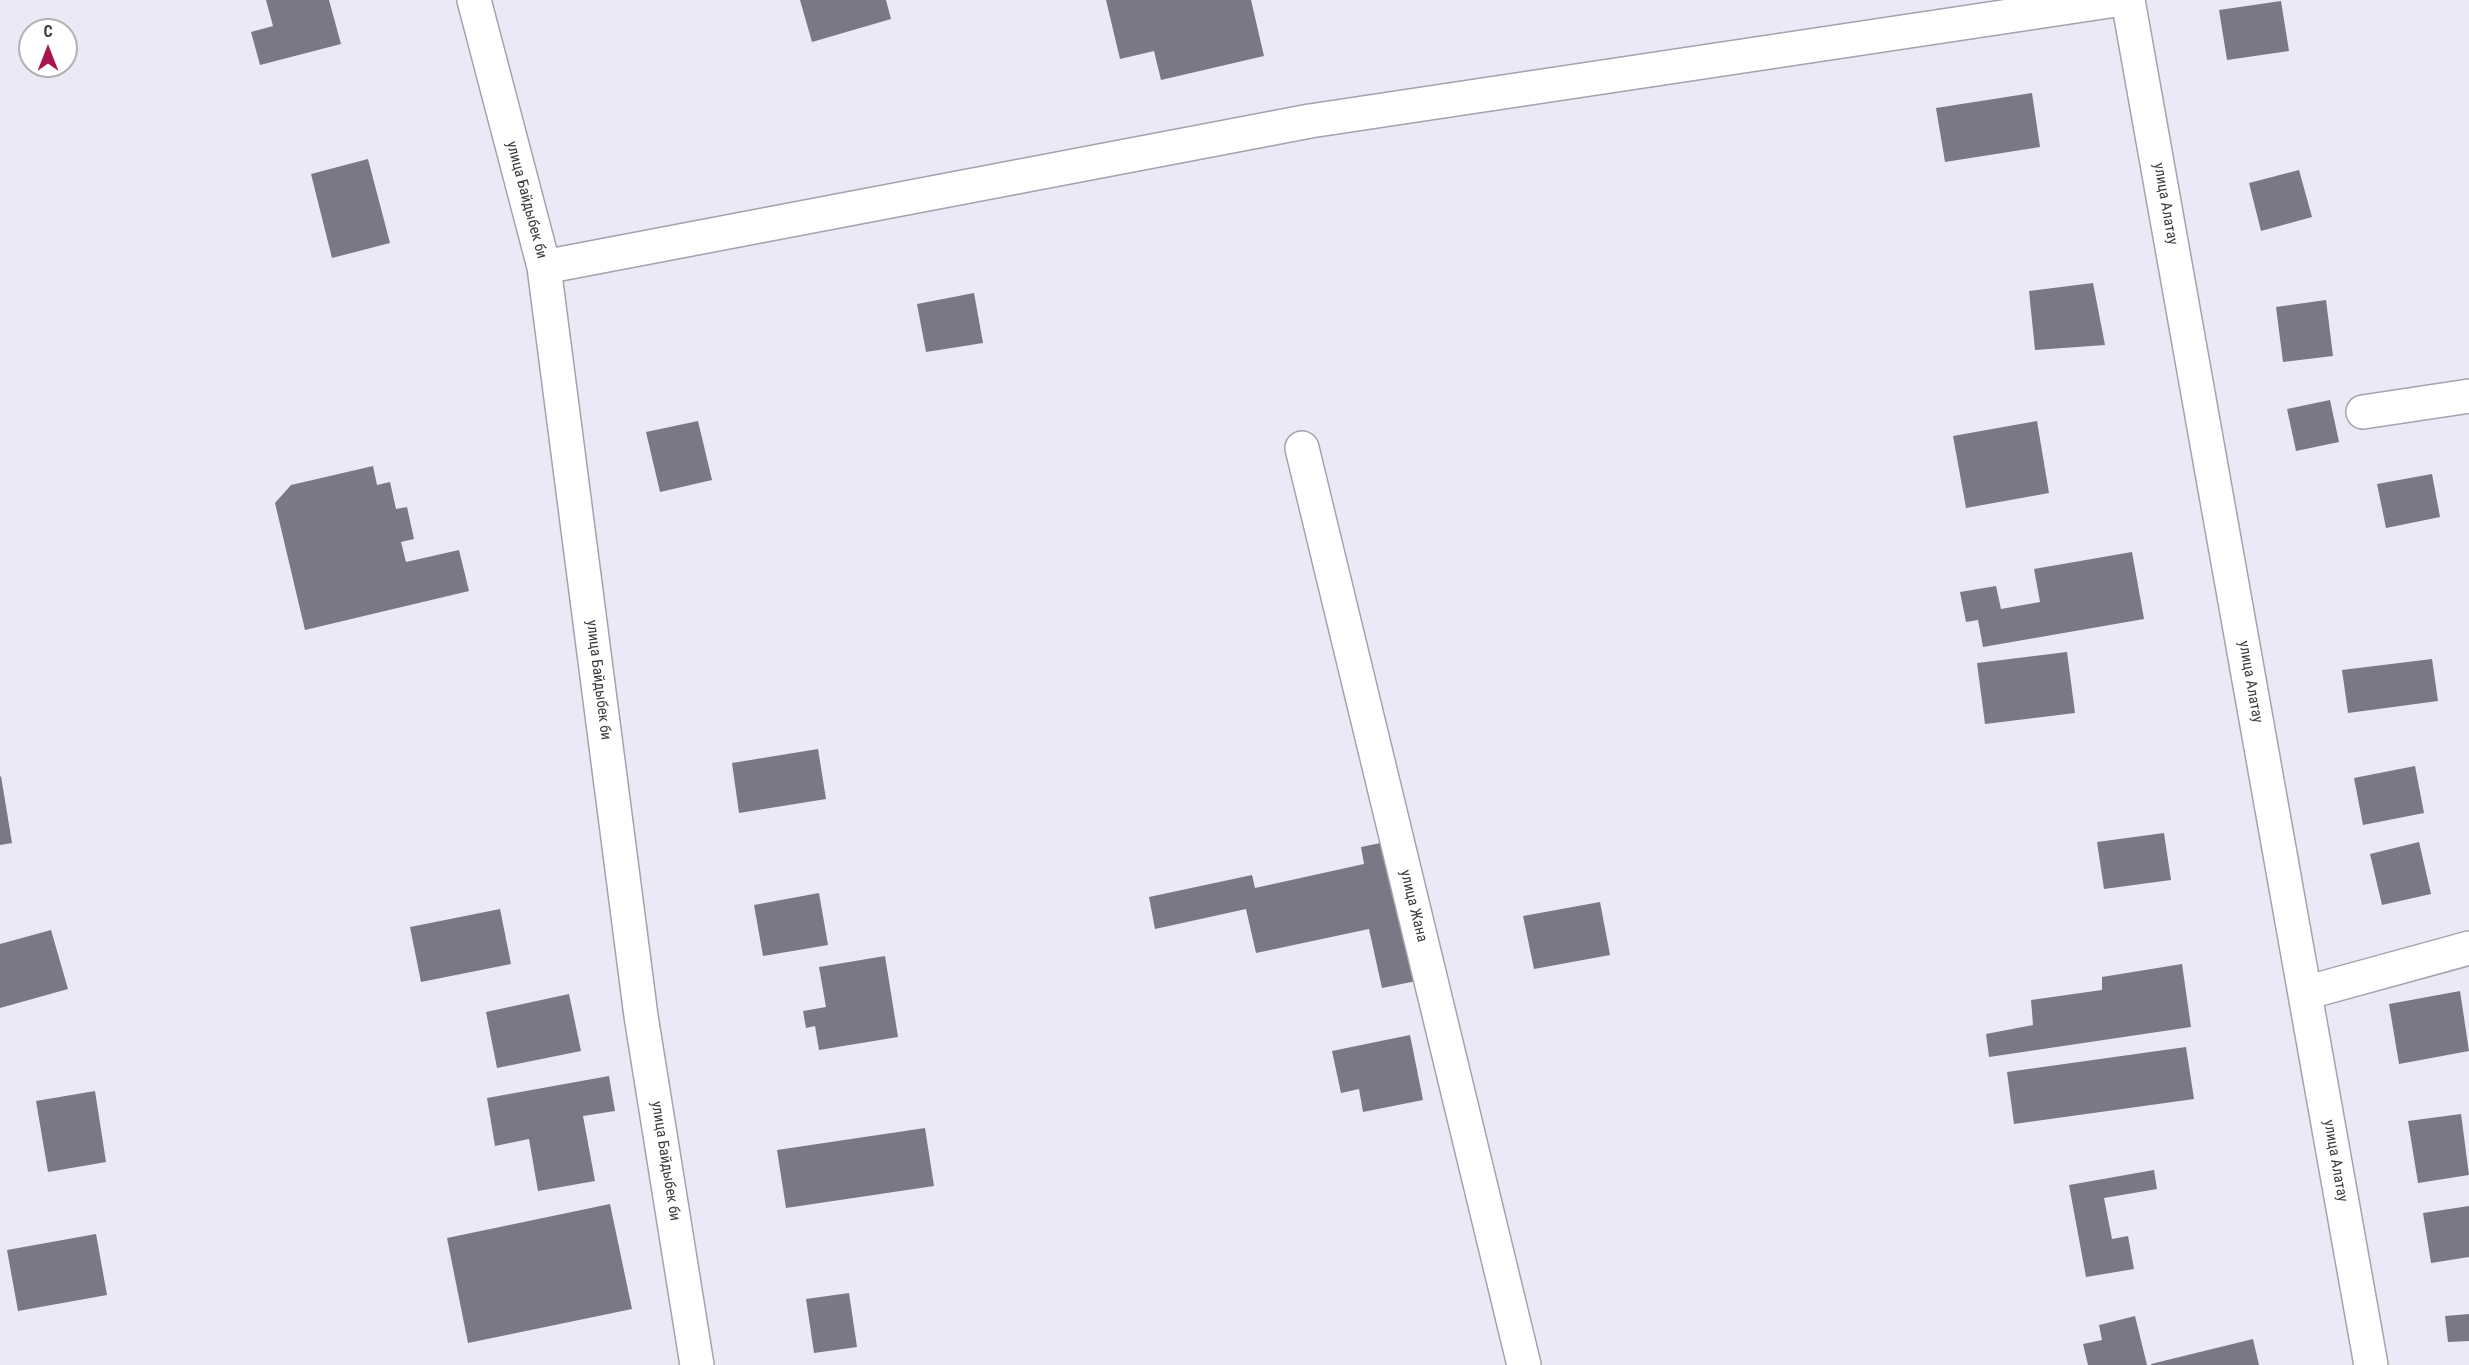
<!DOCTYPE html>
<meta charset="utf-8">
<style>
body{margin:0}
#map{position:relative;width:2469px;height:1365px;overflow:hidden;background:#ebe9f6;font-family:"Roboto Condensed",sans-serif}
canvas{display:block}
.north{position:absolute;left:18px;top:18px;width:60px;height:60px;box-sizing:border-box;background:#fff;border:2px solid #b1b1b3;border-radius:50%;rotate:0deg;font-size:16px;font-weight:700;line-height:24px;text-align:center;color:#3c3b41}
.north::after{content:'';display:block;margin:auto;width:21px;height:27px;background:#a8144d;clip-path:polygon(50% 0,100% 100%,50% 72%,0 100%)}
</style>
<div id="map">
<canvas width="2469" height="1365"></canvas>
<div class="north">С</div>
</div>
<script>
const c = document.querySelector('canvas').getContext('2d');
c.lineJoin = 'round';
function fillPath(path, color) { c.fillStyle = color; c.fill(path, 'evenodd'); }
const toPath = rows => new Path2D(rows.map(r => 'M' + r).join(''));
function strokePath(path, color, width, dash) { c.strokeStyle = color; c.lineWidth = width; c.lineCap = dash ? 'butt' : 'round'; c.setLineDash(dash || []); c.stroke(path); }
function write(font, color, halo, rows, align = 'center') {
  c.font = font + ' "Roboto Condensed",sans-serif'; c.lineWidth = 6; c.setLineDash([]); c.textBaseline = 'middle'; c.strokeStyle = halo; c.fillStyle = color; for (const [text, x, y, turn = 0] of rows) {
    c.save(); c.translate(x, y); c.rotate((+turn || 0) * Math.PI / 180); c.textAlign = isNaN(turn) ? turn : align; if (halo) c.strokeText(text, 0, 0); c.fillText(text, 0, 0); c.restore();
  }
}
fillPath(toPath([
 [266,0,329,0,341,44,260,65,251,32,273,26],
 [800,0,886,0,891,19,812,42],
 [1106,0,1251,0,1264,56,1161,80,1154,51,1120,59],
 [2281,1,2289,51,2227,60,2219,10],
 [2032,93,2040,147,1945,162,1936,108],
 [368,159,390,243,332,258,311,174],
 [2299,170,2312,217,2261,231,2249,183],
 [2093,283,2105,345,2035,350,2029,291],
 [974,293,983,343,926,352,917,304],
 [2326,300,2333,356,2283,362,2276,307],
 [2330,400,2339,442,2296,451,2287,409],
 [698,421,712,480,660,492,646,432],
 [2037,421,2049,493,1966,508,1953,436],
 [373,466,377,485,390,482,396,509,407,507,414,539,401,542,406,562,459,550,469,591,305,630,275,503,291,485],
 [2432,474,2440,517,2386,528,2377,484],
 [2132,552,2144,619,1983,647,1978,620,1966,622,1960,592,1996,586,2001,609,2040,602,2034,569],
 [2067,652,2075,713,1985,724,1977,663],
 [2432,659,2438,701,2348,713,2342,670],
 [818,749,826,799,739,813,732,763],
 [2415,766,2424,813,2363,825,2354,778],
 [1,776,12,843,0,845,0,777],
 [2164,833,2171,880,2104,889,2097,842],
 [1395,840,1426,979,1382,988,1369,929,1256,953,1246,909,1155,929,1149,897,1252,875,1255,888,1364,864,1361,847],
 [2419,842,2431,894,2382,905,2370,854],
 [819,893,828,945,763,956,754,905],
 [1600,902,1610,955,1534,969,1523,916],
 [500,909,511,964,421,982,410,927],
 [51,930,68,989,0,1008,0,944],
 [885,956,898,1037,819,1050,815,1026,806,1028,803,1011,826,1007,819,967],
 [2182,964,2191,1027,1989,1057,1986,1034,2033,1025,2031,1000,2102,990,2102,977],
 [2460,991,2469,1051,2399,1064,2389,1004],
 [569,994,581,1051,497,1068,486,1012],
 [1410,1035,1423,1100,1363,1112,1359,1089,1341,1093,1332,1051],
 [2186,1047,2194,1099,2014,1124,2007,1072],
 [609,1076,615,1111,583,1116,595,1181,538,1191,529,1139,495,1146,487,1098],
 [95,1091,106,1162,48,1172,36,1101],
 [2461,1114,2469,1175,2418,1183,2408,1121],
 [925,1128,934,1186,786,1208,777,1150],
 [2154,1170,2157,1189,2104,1198,2112,1239,2128,1236,2134,1269,2086,1277,2069,1185],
 [610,1204,632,1309,468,1343,447,1238],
 [2469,1206,2469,1257,2431,1263,2423,1213],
 [96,1234,107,1295,18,1311,7,1250],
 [849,1293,857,1347,814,1353,806,1299],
 [2469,1314,2469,1341,2448,1342,2445,1316],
 [2135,1316,2147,1365,2088,1365,2083,1344,2102,1340,2099,1325],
 [2253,1339,2259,1365,2151,1365,2151,1364]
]), '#7a7884');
const minor = toPath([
 [474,0,544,267,641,1016,697,1365],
 [2128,0,2371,1365],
 [544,267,1310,121,2116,0],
 [2363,412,2469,396],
 [1302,448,1524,1365],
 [2305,993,2469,948]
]);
strokePath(minor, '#a4a2ae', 36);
strokePath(minor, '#fff', 33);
write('15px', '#3c3b41', '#fff', [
 ["улица Байдыбек би",526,200,75],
 ["улица Алатау",2165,204,80],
 ["улица Байдыбек би",598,680,83],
 ["улица Алатау",2250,682,80],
 ["улица Жана",1413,906,76],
 ["улица Байдыбек би",665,1161,81],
 ["улица Алатау",2335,1161,80]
]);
</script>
